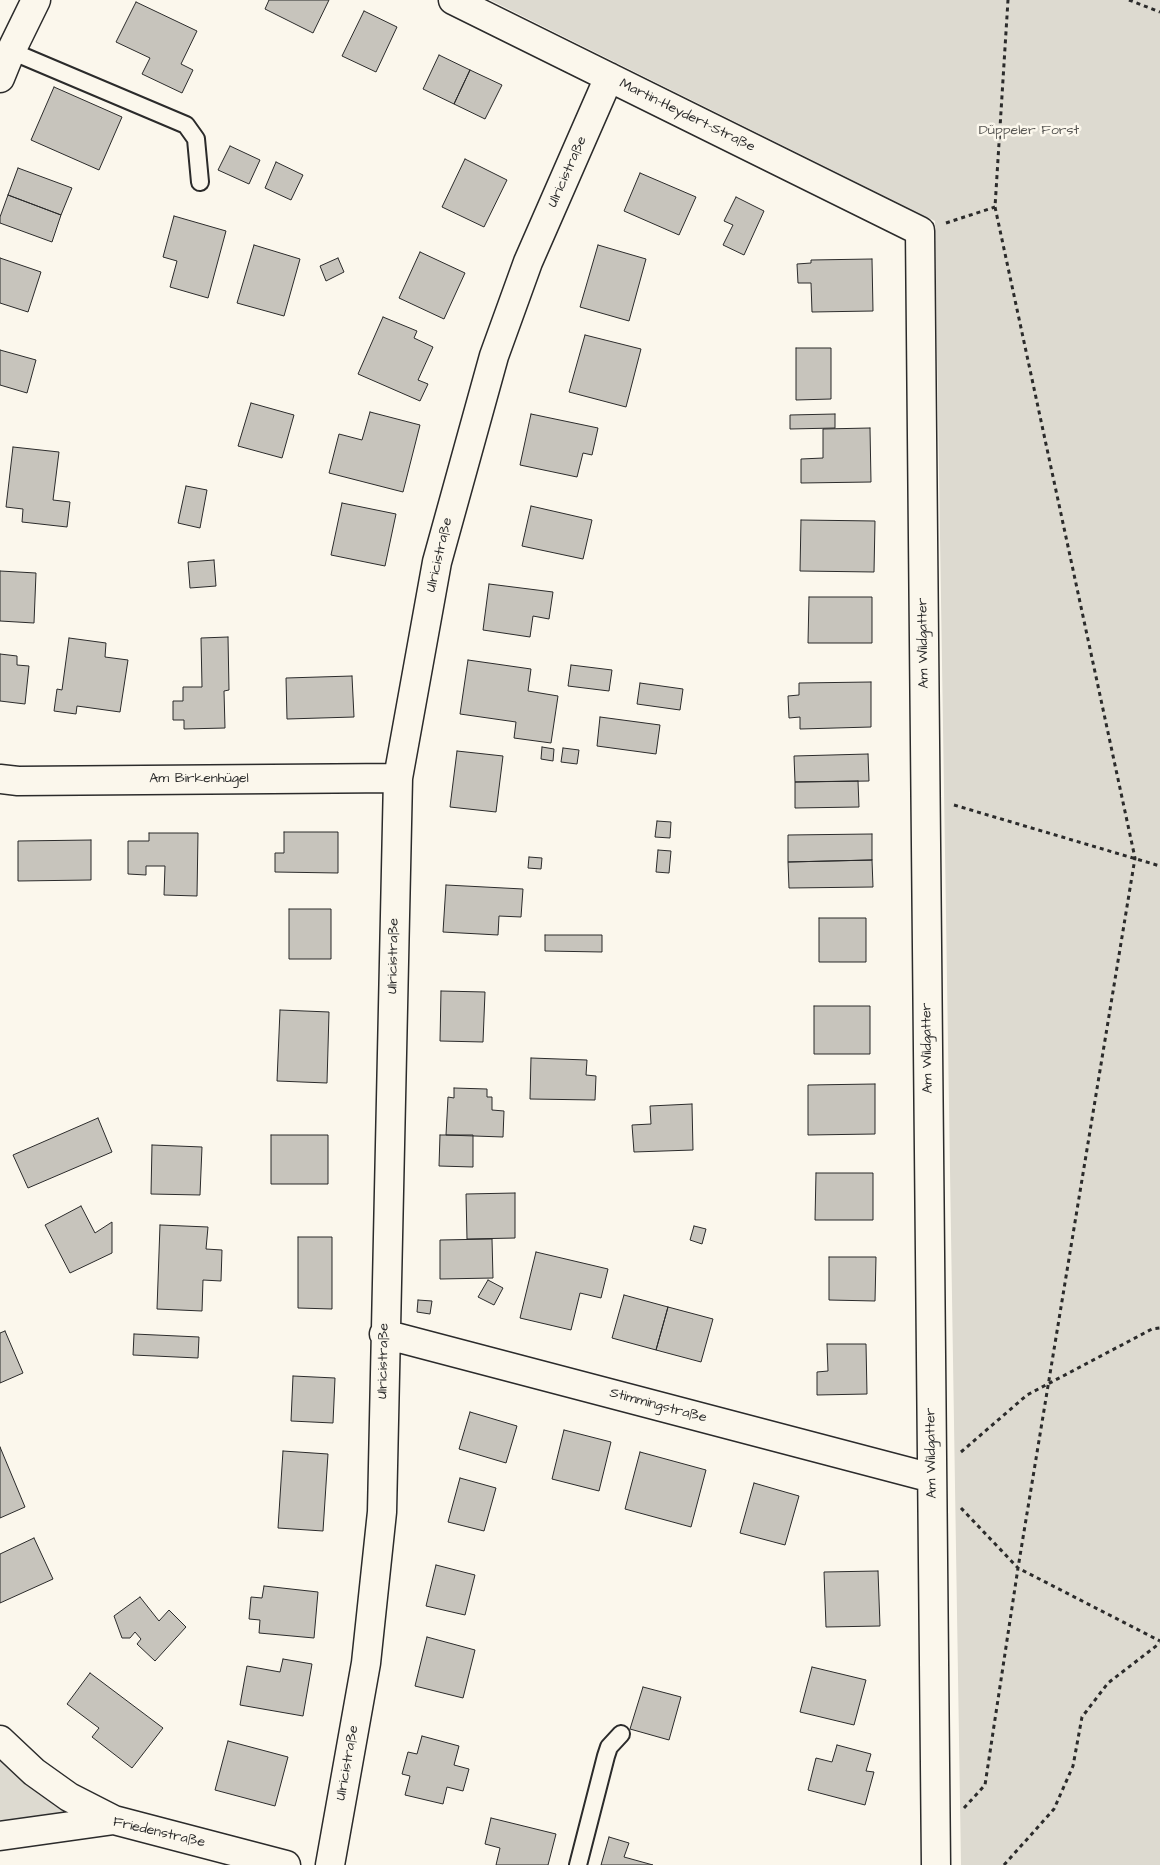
<!DOCTYPE html>
<meta charset="utf-8">
<style>
body{margin:0}
canvas{display:block;background:#fbf7ec}
</style>
<canvas width="1160" height="1865"></canvas>
<script>
const c = document.querySelector('canvas').getContext('2d');
c.lineJoin = 'round';
function fillPath(path, color) { c.fillStyle = color; c.fill(path, 'evenodd'); }
const toPath = rows => new Path2D(rows.map(r => 'M' + r).join(''));
function strokePath(path, color, width, dash) { c.strokeStyle = color; c.lineWidth = width; c.lineCap = dash ? 'butt' : 'round'; c.setLineDash(dash || []); c.stroke(path); }
function write(font, color, halo, rows, align = 'center') {
  c.font = font + ' "Architects Daughter",sans-serif'; c.lineWidth = 5; c.setLineDash([]); c.textBaseline = 'middle'; c.strokeStyle = halo; c.fillStyle = color; for (const [text, x, y, turn = 0] of rows) {
    c.save(); c.translate(x, y); c.rotate((+turn || 0) * Math.PI / 180); c.textAlign = isNaN(turn) ? turn : align; if (halo) c.strokeText(text, 0, 0); c.fillText(text, 0, 0); c.restore();
  }
}
fillPath(toPath([
 [490,0,1160,0,1160,1865,961,1865,935,221],
 [0,1757,68,1816,0,1824]
]), '#dddad0');
const building = toPath([
 [269,0,329,0,313,33,265,9,269,0],
 [136,2,197,31,181,64,193,70,182,93,142,74,150,58,116,42,136,2],
 [364,11,397,27,376,72,342,56,364,11],
 [439,55,470,70,454,104,423,89,439,55],
 [470,70,502,85,485,119,454,104,470,70],
 [54,87,122,117,99,170,31,140,54,87],
 [230,146,260,160,249,184,218,170,230,146],
 [465,159,507,180,484,227,442,207,465,159],
 [276,162,303,175,291,200,265,188,276,162],
 [18,168,72,188,61,215,8,195,18,168],
 [640,173,696,197,679,235,624,211,640,173],
 [8,195,61,215,52,242,0,223,0,217,8,195],
 [736,197,764,211,744,255,723,245,733,225,724,221,736,197],
 [174,216,226,231,208,298,170,287,177,261,163,257,174,216],
 [254,245,300,259,284,316,237,303,254,245],
 [598,245,646,259,629,321,580,307,598,245],
 [420,252,465,273,444,319,399,298,420,252],
 [0,258,41,272,28,312,0,303,0,258],
 [338,258,344,272,326,281,320,266,338,258],
 [872,259,873,311,812,312,811,283,798,283,797,264,811,263,811,260,872,259],
 [383,317,417,331,414,338,433,347,418,380,428,384,420,401,358,374,383,317],
 [585,335,641,349,626,407,569,392,585,335],
 [796,348,831,348,831,399,796,400,796,348],
 [0,350,36,360,27,393,0,385,0,350],
 [251,403,294,415,282,458,238,446,251,403],
 [370,412,420,425,403,492,329,473,339,434,362,440,370,412],
 [531,414,598,428,592,455,583,453,577,477,520,465,531,414],
 [835,414,835,428,790,429,790,415,835,414],
 [870,428,871,482,801,483,801,459,823,458,823,429,870,428],
 [13,447,59,452,53,500,70,502,67,527,22,522,23,509,6,507,13,447],
 [186,486,207,490,200,528,178,523,186,486],
 [342,503,396,514,385,566,331,555,342,503],
 [531,506,592,520,583,559,522,546,531,506],
 [801,520,875,521,874,572,800,571,801,520],
 [214,560,216,586,190,588,188,562,214,560],
 [0,571,36,573,34,623,0,621,0,571],
 [489,584,553,592,549,619,533,616,530,637,483,630,489,584],
 [809,597,872,597,872,643,808,643,809,597],
 [228,637,229,690,224,691,225,728,184,729,184,720,173,720,173,701,183,701,183,687,202,687,201,638,228,637],
 [69,638,106,643,105,657,128,660,120,712,77,706,76,714,54,711,57,689,62,690,69,638],
 [0,654,17,656,17,665,29,666,25,704,0,701,0,654],
 [468,660,531,669,528,691,558,696,551,743,514,738,516,722,460,714,468,660],
 [571,665,612,670,609,691,568,686,571,665],
 [352,676,354,717,287,719,286,678,352,676],
 [871,682,871,727,800,729,800,717,789,718,788,696,799,695,799,683,871,682],
 [640,683,683,689,680,710,637,704,640,683],
 [600,717,660,725,656,754,597,746,600,717],
 [542,747,554,749,553,761,541,759,542,747],
 [563,748,579,750,577,764,561,762,563,748],
 [457,751,503,756,496,812,450,807,457,751],
 [868,754,869,781,795,782,794,756,868,754],
 [858,781,859,807,795,808,795,782,858,781],
 [657,821,671,822,670,838,655,837,657,821],
 [284,832,338,832,338,873,275,872,275,853,284,853,284,832],
 [149,833,198,833,197,896,164,895,165,866,146,866,146,875,128,874,128,841,149,841,149,833],
 [872,834,872,860,788,862,788,835,872,834],
 [91,840,91,880,18,881,18,841,91,840],
 [658,850,671,851,669,873,656,872,658,850],
 [529,857,542,858,541,869,528,868,529,857],
 [872,860,873,887,789,888,788,862,872,860],
 [446,885,523,889,521,917,499,916,498,935,443,932,446,885],
 [289,909,331,909,331,959,289,959,289,909],
 [819,918,866,918,866,962,819,962,819,918],
 [545,935,602,935,602,952,545,951,545,935],
 [441,991,485,992,483,1042,440,1041,441,991],
 [814,1006,870,1006,870,1054,814,1054,814,1006],
 [280,1010,329,1012,327,1083,277,1081,280,1010],
 [531,1058,587,1060,586,1075,596,1076,595,1100,530,1099,531,1058],
 [875,1084,875,1134,808,1135,808,1085,875,1084],
 [454,1088,487,1089,487,1097,492,1097,492,1110,504,1111,503,1137,446,1135,448,1097,454,1098,454,1088],
 [692,1104,693,1150,634,1152,632,1125,651,1124,650,1106,692,1104],
 [98,1118,112,1152,28,1188,13,1155,98,1118],
 [271,1135,328,1135,328,1184,271,1184,271,1135],
 [440,1135,473,1135,473,1167,439,1166,440,1135],
 [152,1145,202,1147,200,1195,151,1194,152,1145],
 [816,1173,873,1173,873,1220,815,1220,816,1173],
 [515,1193,515,1238,467,1239,466,1194,515,1193],
 [81,1206,95,1233,112,1222,112,1253,70,1273,45,1225,81,1206],
 [160,1225,208,1227,206,1249,222,1250,221,1281,203,1280,202,1311,157,1309,160,1225],
 [694,1226,706,1229,702,1244,690,1240,694,1226],
 [298,1237,332,1237,332,1309,298,1308,298,1237],
 [492,1239,493,1278,440,1279,440,1240,492,1239],
 [536,1252,608,1269,601,1298,580,1293,571,1330,520,1318,536,1252],
 [829,1257,876,1257,875,1301,829,1300,829,1257],
 [488,1280,503,1288,494,1305,478,1297,488,1280],
 [624,1295,668,1307,656,1350,612,1338,624,1295],
 [418,1300,432,1301,430,1314,417,1312,418,1300],
 [668,1307,713,1319,701,1362,656,1350,668,1307],
 [5,1331,23,1373,0,1383,0,1333,5,1331],
 [134,1334,199,1337,198,1358,133,1355,134,1334],
 [827,1344,866,1344,867,1394,817,1395,817,1372,828,1371,827,1344],
 [293,1376,335,1378,333,1423,291,1421,293,1376],
 [470,1412,517,1426,506,1463,459,1449,470,1412],
 [564,1430,611,1442,599,1491,552,1479,564,1430],
 [0,1447,25,1507,0,1518,0,1447],
 [283,1451,328,1454,323,1531,278,1528,283,1451],
 [640,1452,706,1470,691,1527,625,1509,640,1452],
 [460,1478,496,1488,484,1531,448,1522,460,1478],
 [754,1483,799,1496,785,1545,740,1533,754,1483],
 [34,1538,53,1579,0,1603,0,1554,34,1538],
 [436,1565,475,1575,465,1615,426,1606,436,1565],
 [878,1571,880,1626,826,1627,824,1572,878,1571],
 [264,1586,318,1592,314,1638,259,1633,260,1620,249,1619,251,1597,262,1598,264,1586],
 [140,1597,159,1621,169,1610,186,1627,155,1661,137,1644,141,1639,135,1632,130,1638,122,1638,114,1616,140,1597],
 [427,1637,475,1650,463,1698,415,1686,427,1637],
 [283,1659,312,1664,303,1716,240,1705,247,1666,280,1672,283,1659],
 [812,1667,866,1680,854,1725,800,1712,812,1667],
 [90,1673,163,1728,132,1768,92,1737,99,1728,67,1704,90,1673],
 [643,1687,681,1697,669,1740,630,1729,643,1687],
 [422,1736,459,1746,454,1765,469,1769,463,1791,447,1787,443,1804,405,1795,410,1776,402,1774,408,1752,417,1754,422,1736],
 [228,1741,288,1757,275,1806,215,1790,228,1741],
 [837,1745,871,1754,866,1771,874,1772,865,1805,808,1790,816,1758,832,1762,837,1745],
 [491,1818,556,1834,548,1865,496,1865,500,1848,485,1844,491,1818],
 [609,1837,629,1843,624,1857,653,1865,601,1865,609,1837]
]);
fillPath(building, '#c7c4bc');
strokePath(building, '#2b2b2b', 1);
const service = toPath([
 [11,51,186,125,196,139,200,182],
 [578,1865,606,1756,609,1747,621,1734]
]);
const minor = toPath([
 [453,0,920,231,936,1865],
 [0,78,11,51,36,0],
 [0,779,18,781,398,778],
 [384,1334,932,1478],
 [0,1740,34,1772,69,1797,114,1820],
 [0,1836,114,1820,286,1865],
 [330,1865,366,1663,382,1512,398,778,437,562,494,356,528,262,609,77]
]);
strokePath(service, '#2b2b2b', 20);
strokePath(minor, '#2b2b2b', 31);
strokePath(toPath([
 [1129,0,1160,12],
 [946,223,995,207],
 [954,805,1160,866],
 [961,1452,1027,1395,1152,1329,1160,1328],
 [961,1508,1018,1568,1160,1641],
 [964,1808,985,1785,1018,1568,1135,858,995,207,1008,0],
 [1004,1865,1054,1809,1073,1766,1082,1717,1108,1683,1160,1643]
]), '#2b2b2b', 3, [4, 4]);
strokePath(service, '#fbf7ec', 16);
strokePath(minor, '#fbf7ec', 28);
write('14px', '#2b2b2b', '#fbf7ec', [
 ["Martin-Heydert-Straße",687,116,26],
 ["Ulricistraße",568,172,-66],
 ["Ulricistraße",440,555,-77],
 ["Am Wildgatter",924,643,-91],
 ["Am Birkenhügel",199,779],
 ["Ulricistraße",394,956,-89],
 ["Am Wildgatter",928,1048,-91],
 ["Ulricistraße",384,1361,-89],
 ["Stimmingstraße",658,1406,15],
 ["Am Wildgatter",932,1453,-91],
 ["Ulricistraße",348,1763,-80],
 ["Friedenstraße",159,1833,13]
]);
write('14px', '#585754', '#fbf7ec', [
 ["Düppeler Forst",1029,131]
]);
</script>
